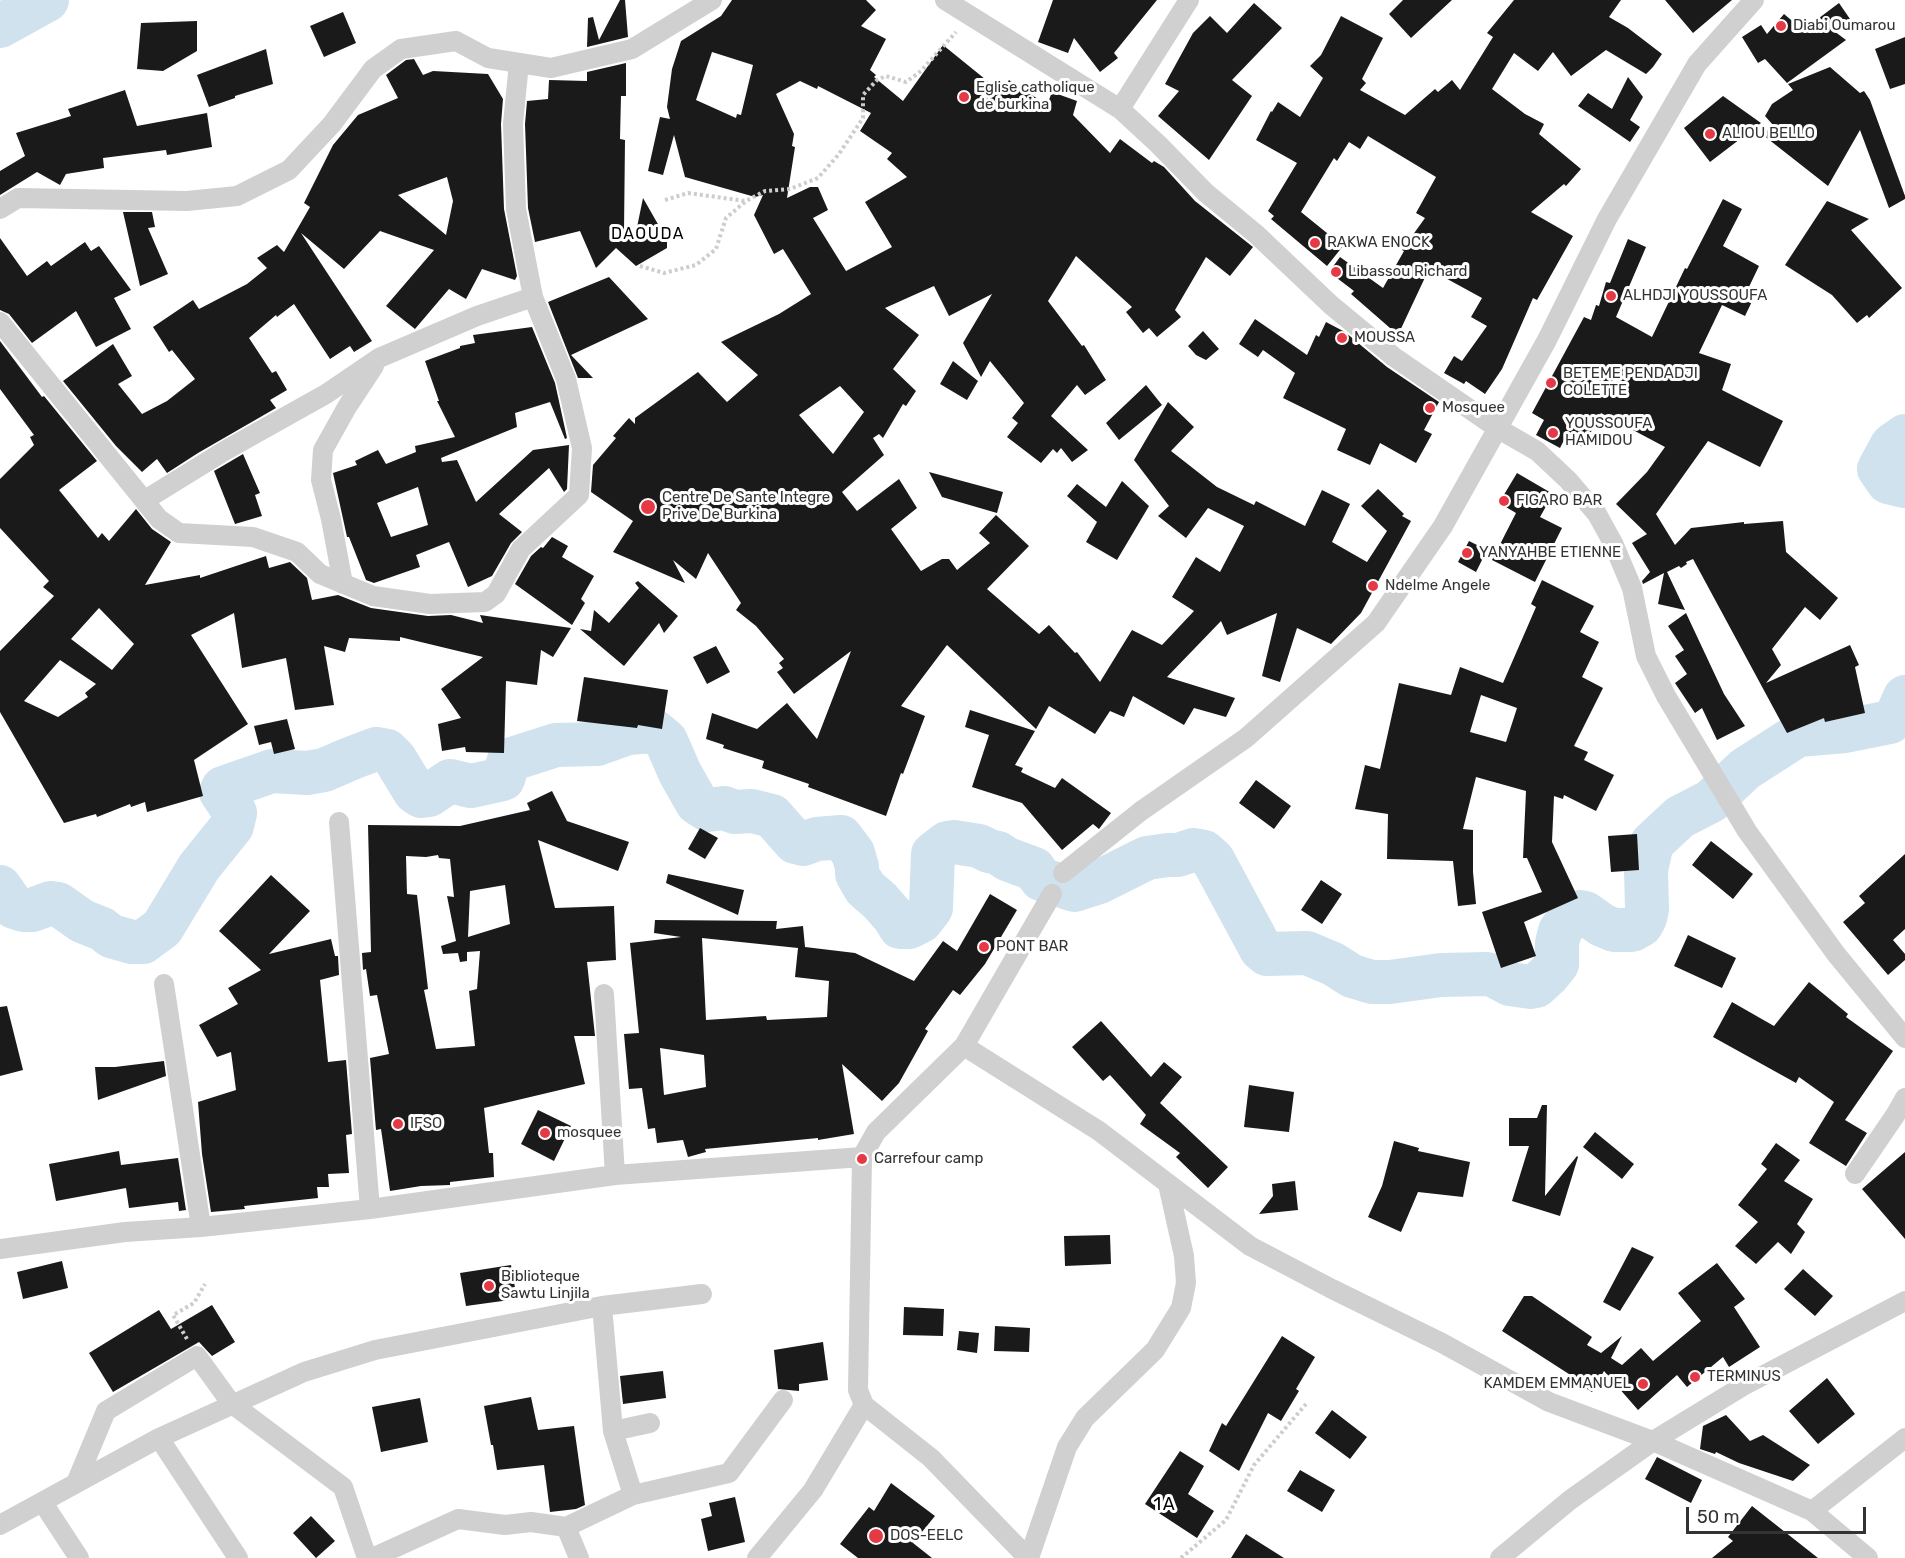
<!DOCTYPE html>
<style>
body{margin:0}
#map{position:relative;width:1905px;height:1558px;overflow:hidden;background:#fff;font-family:Rubik,sans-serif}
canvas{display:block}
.scale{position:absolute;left:1686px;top:1507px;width:180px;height:27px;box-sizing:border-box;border:3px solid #333;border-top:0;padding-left:8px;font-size:18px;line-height:21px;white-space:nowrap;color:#333;-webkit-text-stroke:4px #fff;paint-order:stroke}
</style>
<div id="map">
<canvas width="1905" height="1558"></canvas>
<div class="scale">50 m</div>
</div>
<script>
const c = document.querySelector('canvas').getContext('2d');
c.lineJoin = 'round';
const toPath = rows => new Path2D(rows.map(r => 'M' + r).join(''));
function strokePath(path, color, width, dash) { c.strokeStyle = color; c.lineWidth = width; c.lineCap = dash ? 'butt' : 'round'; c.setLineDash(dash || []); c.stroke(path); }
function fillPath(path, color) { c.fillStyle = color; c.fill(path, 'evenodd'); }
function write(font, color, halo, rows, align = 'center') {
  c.font = font + ' Rubik,sans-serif'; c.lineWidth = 6; c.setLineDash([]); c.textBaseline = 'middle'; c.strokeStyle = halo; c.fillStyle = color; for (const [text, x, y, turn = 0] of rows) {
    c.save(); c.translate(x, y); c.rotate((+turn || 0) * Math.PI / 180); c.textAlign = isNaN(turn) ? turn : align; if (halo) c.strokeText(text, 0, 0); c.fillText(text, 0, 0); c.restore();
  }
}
strokePath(toPath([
 [0,26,47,0],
 [1905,436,1892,445,1879,469,1888,482,1905,486],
 [0,887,14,907,23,910,32,910,51,903,58,904,82,921,102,929,111,936,132,942,143,942,162,928,199,867,232,826,235,813,221,792,223,788,272,771,307,773,324,770,352,758,376,749,387,751,395,759,415,792,421,796,429,795,450,781,471,786,503,779,509,760,556,745,597,744,628,733,654,731,666,741,680,773,697,803,708,810,724,808,735,812,752,811,772,816,795,842,803,844,817,839,841,837,853,853,857,867,857,874,865,888,880,901,894,917,900,927,909,927,921,921,931,908,933,854,947,843,954,842,979,846,989,851,998,853,1007,859,1034,869,1041,879,1074,890,1099,882,1147,858,1168,855,1178,855,1193,850,1204,852,1213,860,1261,949,1267,954,1307,953,1333,964,1352,976,1372,982,1390,982,1441,975,1487,974,1495,976,1510,984,1531,987,1536,986,1548,975,1557,964,1557,943,1560,931,1568,919,1575,915,1580,912,1585,913,1602,925,1614,930,1632,930,1641,925,1645,918,1647,909,1646,870,1652,843,1680,817,1711,801,1745,769,1798,735,1845,731,1890,722,1897,715,1905,697]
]), '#cfe2ee', 44);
fillPath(toPath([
 [620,0,625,0,628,37,587,47,588,18,593,17,599,40],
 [732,0,866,0,876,10,861,26,886,39,870,70,876,75,874,77,903,101,943,45,1001,92,1009,80,1047,105,1052,92,1077,101,1073,115,1110,153,1120,139,1152,163,1154,161,1164,167,1195,201,1253,247,1230,276,1206,257,1175,310,1181,317,1157,337,1149,328,1143,333,1126,312,1132,307,1076,256,1048,301,1082,346,1084,345,1106,380,1085,395,1077,385,1051,416,1088,450,1072,462,1061,448,1057,453,1053,449,1041,463,1007,437,1018,423,1012,418,1024,403,990,361,981,377,963,343,992,294,949,316,934,286,885,308,919,335,893,369,916,391,906,406,903,404,883,438,879,434,873,438,884,455,842,492,857,511,899,479,917,508,891,529,921,571,942,559,949,559,957,570,990,543,979,533,996,515,1029,546,987,589,1039,634,1049,625,1075,653,1077,652,1100,682,1132,630,1162,645,1194,611,1172,597,1196,557,1220,572,1244,526,1208,508,1186,538,1158,516,1169,506,1134,460,1168,402,1194,427,1171,451,1217,487,1254,505,1256,501,1305,526,1322,490,1350,504,1332,542,1367,562,1387,531,1361,506,1378,489,1404,514,1402,516,1411,521,1361,613,1331,644,1297,628,1280,682,1262,676,1277,613,1227,635,1221,621,1167,677,1235,698,1226,717,1194,708,1184,725,1133,696,1124,717,1110,711,1095,734,1049,706,1036,729,947,645,901,706,925,716,903,774,901,773,886,816,808,787,809,784,762,768,764,761,723,748,724,745,706,739,712,713,757,729,787,703,817,739,851,651,794,694,777,672,783,668,779,663,784,659,756,626,736,610,741,603,708,553,696,579,673,560,685,583,613,552,633,521,591,492,593,465,616,438,613,436,629,418,635,424,635,418,698,372,727,402,758,375,721,342,779,314,811,294,783,249,774,254,754,215,763,195,755,197,685,177,674,135,663,175,648,171,660,117,670,119,667,107,672,69,681,41,721,16],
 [712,52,753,65,741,115,737,114,736,118,696,100],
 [800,81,817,89,818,86,871,113,860,131,892,153,887,159,907,177,865,202,892,247,846,271,813,218,828,210,818,187,810,187,787,198,795,147,792,146,794,134,776,94],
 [840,386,864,412,833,454,799,415],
 [1053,0,1157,0,1114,53,1118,58,1100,72,1074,38,1068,53,1038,42],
 [1403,0,1452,0,1411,38,1389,14],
 [1514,0,1621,0,1609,17,1628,28,1662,54,1653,67,1646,74,1606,50,1571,76,1553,52,1538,71,1514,53,1492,89,1525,114,1544,124,1539,134,1581,169,1566,186,1564,184,1531,212,1573,236,1537,300,1533,298,1502,369,1485,394,1466,381,1464,384,1444,373,1454,356,1462,361,1487,326,1471,317,1482,298,1429,269,1398,335,1351,294,1354,291,1329,272,1340,257,1383,288,1404,251,1402,250,1425,218,1416,213,1436,177,1368,136,1360,149,1349,142,1337,161,1334,158,1301,212,1343,246,1327,266,1271,219,1274,216,1268,211,1297,163,1256,140,1271,111,1272,112,1278,102,1300,117,1323,78,1310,66,1321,55,1341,16,1383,38,1362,79,1366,83,1360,90,1405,115,1435,89,1438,92,1452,80,1460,90,1493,37,1487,33],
 [1665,0,1732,0,1693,33],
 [1254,3,1282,28,1232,80,1252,96,1209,160,1158,116,1179,91,1165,84,1193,33,1210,16,1227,33],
 [1839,3,1850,19,1834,31,1846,40,1787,83,1765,59,1758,63,1742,37,1761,25,1767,34,1784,14,1803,30],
 [343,12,356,43,324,57,310,26],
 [197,21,197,51,163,71,137,69,141,23],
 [1905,37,1905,84,1890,89,1875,49],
 [266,49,273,84,235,96,235,98,209,107,197,75],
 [414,59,423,75,433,71,488,74,503,99,501,124,504,209,517,276,515,280,482,269,466,299,449,289,415,329,386,306,434,250,380,231,344,269,301,233,372,341,354,352,350,346,330,359,294,304,277,317,276,315,249,338,272,373,276,371,287,390,270,400,276,408,198,453,167,473,157,459,142,472,116,446,63,381,113,344,132,376,118,384,142,414,167,401,195,379,172,350,169,352,153,327,193,300,199,309,247,284,267,268,257,258,277,245,284,252,310,207,304,203,333,145,358,115,398,98,386,75,406,60],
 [447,177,453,201,446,235,398,195],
 [626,63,626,96,621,96,620,139,625,140,624,231,636,232,643,198,667,240,667,248,636,266,616,248,596,268,580,231,535,242,528,208,525,124,527,101,548,99,549,80,587,81,587,72],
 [1830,67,1860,93,1864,91,1870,100,1905,196,1905,199,1889,208,1860,130,1828,186,1763,135,1773,125,1765,116,1772,104,1793,90,1788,84],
 [1628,77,1643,97,1630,120,1640,127,1630,142,1578,106,1588,93,1612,109],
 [125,90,137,126,207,113,212,147,167,155,166,150,103,158,104,168,66,174,60,185,37,172,0,195,0,171,25,156,16,133,71,116,68,109],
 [1723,96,1761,123,1710,162,1684,128],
 [1723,199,1742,209,1723,246,1759,266,1748,289,1756,293,1745,316,1722,305,1699,353,1731,364,1722,390,1783,421,1760,467,1708,441,1656,514,1675,545,1691,528,1744,522,1744,524,1783,521,1786,552,1838,598,1820,620,1805,607,1772,649,1781,665,1766,683,1850,645,1859,665,1855,667,1865,713,1825,722,1824,718,1787,733,1693,559,1686,562,1687,564,1681,568,1679,566,1667,572,1685,610,1658,604,1664,573,1643,584,1642,581,1650,572,1632,543,1647,534,1616,504,1647,472,1665,447,1601,413,1583,447,1565,438,1560,448,1536,435,1544,420,1532,413,1584,317,1591,320,1596,305,1599,306,1606,282,1610,283,1628,239,1646,247,1616,317,1652,337,1685,268,1687,269],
 [1827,201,1869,219,1851,230,1902,288,1869,318,1867,315,1857,323,1832,295,1785,265],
 [123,212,152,212,155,227,148,228,168,274,140,286],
 [0,238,27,276,47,261,51,266,85,242,91,251,99,246,131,290,114,298,131,329,96,347,76,311,32,343,9,314,0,310],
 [609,277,648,319,571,355,593,378,578,378,548,302],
 [1255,319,1307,355,1316,335,1319,337,1326,322,1345,332,1387,367,1439,402,1424,430,1432,434,1416,463,1380,443,1370,465,1337,450,1346,429,1283,398,1295,373,1263,350,1258,357,1239,344],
 [532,327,555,383,567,438,565,439,550,402,515,413,517,427,441,458,442,462,457,460,476,502,533,450,569,445,567,489,564,492,549,468,499,514,522,532,511,543,492,576,468,587,449,542,416,555,420,567,374,583,366,580,349,537,347,537,333,473,357,465,355,461,378,450,386,464,416,452,415,446,455,437,437,401,439,401,425,361,460,348,460,346,475,343,473,335],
 [418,487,428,525,391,537,377,503],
 [1203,331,1219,349,1206,360,1196,355,1188,346],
 [0,341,42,397,44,396,97,461,59,490,98,538,102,533,109,541,136,509,152,529,171,542,145,585,200,575,200,578,266,556,269,568,290,562,307,578,312,600,338,595,371,608,428,616,451,615,483,623,480,615,571,628,553,657,541,650,537,685,506,681,504,753,466,752,465,747,442,751,438,724,461,718,441,689,483,657,400,637,400,641,349,638,345,652,324,646,334,705,295,710,286,658,242,668,234,613,191,635,248,724,194,760,203,796,147,812,145,802,131,807,130,804,97,817,96,814,64,823,0,712,0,651,54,596,43,587,49,581,0,528,0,479,34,445,30,437,34,435,0,389],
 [99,608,134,644,112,670,71,639],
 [60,660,96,684,85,693,88,697,58,717,24,701],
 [953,361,978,381,967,400,940,384],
 [1146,385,1162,405,1119,440,1106,423],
 [243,454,260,493,255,495,262,516,235,524,214,471],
 [929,472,1003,492,997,513,942,497],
 [1517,473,1553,494,1540,517,1562,528,1535,582,1492,560,1516,513,1499,503],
 [1122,481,1149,506,1117,560,1086,542,1097,522,1067,496,1077,484,1106,507],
 [552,537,568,546,562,557,594,576,581,599,585,603,572,625,515,584,531,556,541,547,543,548],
 [1469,541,1487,550,1476,572,1458,562],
 [1542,580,1594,606,1580,632,1599,642,1582,677,1603,688,1574,746,1588,752,1584,760,1614,775,1596,811,1564,795,1563,799,1554,796,1552,842,1578,898,1524,922,1536,956,1501,968,1482,912,1542,892,1527,858,1523,858,1526,791,1476,777,1463,829,1473,830,1473,872,1476,904,1458,906,1453,861,1387,859,1388,814,1355,809,1365,765,1380,769,1399,683,1451,695,1460,667,1503,683,1536,607,1531,604],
 [1481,695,1517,708,1506,742,1470,732],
 [638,581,678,616,664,633,659,623,624,666,580,629,591,631,594,610,609,623,639,588,635,583],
 [1686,613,1724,694,1745,726,1717,740,1702,708,1695,713,1675,683,1687,674,1675,656,1684,650,1668,626],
 [716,646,730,672,707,684,693,657],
 [584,677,668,690,662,729,638,725,637,728,577,721],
 [970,710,1035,731,1015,765,1023,768,1021,772,1055,788,1062,778,1111,813,1099,829,1093,824,1062,850,1022,803,972,787,989,735,965,727],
 [287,719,295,749,274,754,271,742,259,745,254,726],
 [1256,780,1291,806,1274,829,1239,803],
 [552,791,567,821,629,842,618,871,538,840,555,908,614,906,616,960,587,962,595,1036,574,1036,585,1084,484,1108,489,1153,493,1153,494,1177,450,1182,450,1185,421,1186,390,1191,381,1129,376,1130,370,1058,389,1054,377,995,370,996,366,969,363,970,362,953,371,952,368,825,460,826,530,810,527,803],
 [438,855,439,858,450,859,454,897,447,896,456,941,441,946,443,954,458,953,460,962,467,961,467,952,480,951,477,989,469,991,475,1046,436,1049,424,990,428,989,417,895,407,894,406,856,426,857],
 [505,885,510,924,468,937,470,891],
 [700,828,718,838,705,859,688,849],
 [1637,834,1639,870,1611,872,1608,836],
 [1711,841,1753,874,1733,899,1692,865],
 [1905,854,1905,929,1893,940,1905,954,1905,960,1888,975,1843,922,1865,903,1859,896],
 [668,874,744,890,738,915,666,883],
 [271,875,310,911,269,954,331,939,335,956,338,956,339,975,320,980,328,1062,346,1060,352,1134,346,1135,349,1173,328,1174,329,1187,317,1187,318,1198,244,1206,245,1209,211,1212,202,1154,198,1102,236,1090,231,1052,217,1057,199,1025,238,1004,228,988,261,970,219,931],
 [1321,880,1342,894,1322,924,1301,910],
 [990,894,1017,910,985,964,960,995,953,990,925,1029,928,1031,899,1083,882,1101,842,1064,854,1134,818,1140,818,1138,705,1149,706,1152,688,1157,683,1140,657,1143,655,1128,648,1129,642,1088,629,1089,624,1034,639,1033,630,943,681,937,654,933,655,920,777,921,776,929,803,926,805,947,855,953,914,981,943,941,957,951],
 [702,938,798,948,795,977,829,981,827,1017,767,1020,766,1016,706,1020],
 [660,1048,704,1055,706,1087,664,1095],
 [1688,935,1736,958,1722,988,1674,966],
 [1809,982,1848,1014,1846,1017,1893,1051,1845,1120,1867,1133,1846,1166,1809,1143,1834,1102,1799,1077,1796,1083,1713,1037,1732,1002,1774,1026],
 [7,1006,23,1070,0,1076,0,1007],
 [1101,1021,1151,1077,1164,1062,1182,1077,1160,1103,1228,1167,1208,1188,1176,1157,1180,1153,1140,1124,1146,1115,1110,1075,1103,1081,1072,1047],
 [164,1061,166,1076,98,1100,95,1067,115,1067],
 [1249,1085,1294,1092,1289,1132,1244,1127],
 [1542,1105,1547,1105,1545,1196,1577,1156,1578,1157,1560,1216,1512,1201,1529,1146,1509,1146,1509,1118,1537,1118],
 [538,1110,571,1126,554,1161,521,1144],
 [1595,1132,1634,1164,1622,1179,1583,1147],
 [1394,1141,1419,1148,1418,1151,1470,1162,1463,1197,1418,1192,1401,1232,1368,1217,1382,1186],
 [1776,1143,1800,1160,1784,1181,1813,1199,1797,1224,1805,1232,1791,1254,1778,1242,1756,1264,1735,1246,1758,1222,1738,1205,1767,1169,1761,1164],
 [119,1151,121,1165,178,1158,186,1210,179,1211,178,1202,129,1208,126,1188,56,1201,49,1164],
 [1905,1152,1905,1239,1862,1189],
 [1295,1181,1298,1210,1259,1214,1273,1196,1272,1184],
 [1110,1235,1111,1264,1065,1266,1064,1236],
 [1632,1247,1654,1257,1620,1311,1603,1302],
 [62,1261,68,1288,23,1299,17,1272],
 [1717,1263,1745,1299,1734,1307,1760,1347,1729,1367,1723,1357,1687,1387,1677,1375,1638,1410,1604,1371,1592,1392,1569,1378,1572,1376,1502,1331,1524,1296,1532,1296,1592,1337,1587,1345,1601,1353,1622,1336,1611,1358,1622,1365,1641,1348,1653,1361,1701,1321,1678,1293],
 [511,1265,517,1299,466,1306,460,1273],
 [1803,1269,1833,1296,1815,1316,1784,1289],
 [212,1305,235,1342,212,1356,199,1342,113,1392,89,1353,159,1310,171,1329],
 [904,1307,944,1309,943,1336,903,1335],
 [995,1326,1030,1328,1029,1352,994,1351],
 [959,1331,979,1333,977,1353,957,1350],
 [1282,1336,1315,1357,1296,1389,1299,1391,1281,1421,1268,1413,1239,1471,1209,1451,1222,1423,1226,1426],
 [823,1342,828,1380,799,1384,799,1391,778,1389,774,1350],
 [663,1371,666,1398,623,1404,620,1376],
 [1827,1378,1855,1414,1818,1444,1789,1411],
 [531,1397,538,1430,574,1426,585,1505,576,1509,550,1512,544,1465,497,1470,493,1445,491,1445,484,1406],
 [420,1398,428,1442,381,1452,372,1407],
 [1332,1410,1367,1437,1350,1459,1315,1433],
 [1726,1415,1750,1441,1763,1435,1810,1465,1793,1481,1739,1463,1716,1452,1715,1454,1700,1449,1703,1426],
 [1180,1451,1204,1466,1188,1494,1214,1511,1197,1538,1145,1504],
 [1657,1457,1702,1480,1691,1503,1645,1479],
 [1300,1470,1335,1490,1322,1512,1287,1491],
 [891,1483,935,1516,913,1543,932,1558,858,1558,840,1544,869,1507,874,1511],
 [735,1497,745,1542,708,1551,701,1519,712,1516,709,1503],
 [1752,1506,1818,1558,1712,1558,1733,1541,1728,1537],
 [311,1516,335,1541,316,1558,293,1533],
 [1246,1534,1284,1558,1231,1558]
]), '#1a1a1a');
strokePath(toPath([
 [665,200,688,193,745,201],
 [640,266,664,273,696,265,716,249,726,218,746,201,765,191,790,189,818,178,839,154,863,118,863,95,877,80,886,76,906,82,921,71,956,32],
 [187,1339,173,1315,194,1303,205,1284],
 [1181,1558,1226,1520,1254,1465,1306,1404]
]), '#cdcdcd', 4, [3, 3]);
strokePath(toPath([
 [945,0,1120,109,1158,144,1206,193,1256,234,1331,305,1394,357,1497,428,1537,451,1568,480,1597,514,1613,543,1632,588,1646,656,1666,696,1747,831,1836,954,1905,1038],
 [1120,109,1189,0],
 [0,209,18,198,187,201,237,196,289,170,332,124,373,69,401,49,456,41,488,58,551,68,632,49,712,0],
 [0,322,159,519,179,533,253,537,297,552,320,574,373,596,430,604,485,602,496,594,521,549,579,495,582,448,566,379,533,297,516,209,513,124,519,63],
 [145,500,226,450,326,394,379,358,477,316,533,297],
 [343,584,331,519,321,480,323,450,347,407,374,366],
 [339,822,370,1209],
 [1063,873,1141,811,1246,738,1376,623,1443,526,1547,340,1607,219,1697,64,1754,0],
 [164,984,201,1227],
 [604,994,615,1175],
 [964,1046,1099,1131,1250,1246,1332,1289,1442,1343,1549,1402,1653,1441,1812,1511,1868,1558],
 [1855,1174,1896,1114,1905,1098],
 [0,1249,125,1232,201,1227,370,1209,615,1175,862,1157],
 [602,1306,613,1431],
 [864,1405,931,1458,1028,1558],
 [159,1438,238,1558],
 [76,1483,106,1411,197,1356,231,1403,343,1487,367,1558],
 [633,1495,729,1473,783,1400],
 [43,1503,79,1558],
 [1812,1511,1905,1438],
 [0,1525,159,1438,304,1372,375,1350,602,1306,702,1294],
 [566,1527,633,1495,613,1431,650,1423],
 [372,1558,458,1519,505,1525,531,1522,566,1527,579,1558],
 [757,1558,813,1490,864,1405,858,1390,862,1157,876,1132,964,1046,1052,894],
 [1029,1558,1067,1447,1085,1418,1155,1350,1181,1308,1186,1283,1184,1256,1168,1184],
 [1500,1558,1570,1500,1653,1441,1743,1386,1905,1301]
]), '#d0d0d0', 20);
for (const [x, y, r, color] of [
 [1781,26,6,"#e63946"],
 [964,97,6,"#e63946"],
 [1710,134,6,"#e63946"],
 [1315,243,6,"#e63946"],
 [1336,272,6,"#e63946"],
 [1611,296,6,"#e63946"],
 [1342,338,6,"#e63946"],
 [1551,383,6,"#e63946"],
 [1430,408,6,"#e63946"],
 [1553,433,6,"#e63946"],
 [1504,501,6,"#e63946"],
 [648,507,8,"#e63946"],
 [1467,553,6,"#e63946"],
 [1373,586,6,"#e63946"],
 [984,947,6,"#e63946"],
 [398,1124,6,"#e63946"],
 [545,1133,6,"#e63946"],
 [862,1159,6,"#e63946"],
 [489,1286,6,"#e63946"],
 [1695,1377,6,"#e63946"],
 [1643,1384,6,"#e63946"],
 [876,1536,8,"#e63946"]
]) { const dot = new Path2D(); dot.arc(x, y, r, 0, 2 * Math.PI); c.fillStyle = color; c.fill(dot); strokePath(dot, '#fff', 2); }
write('15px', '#333', '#fff', [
 ["Diabi Oumarou",1793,26],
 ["Eglise catholique",976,88],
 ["de burkina",976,105],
 ["ALIOU BELLO",1722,134],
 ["RAKWA ENOCK",1327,243],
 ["Libassou Richard",1348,272],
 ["ALHDJI YOUSSOUFA",1623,296],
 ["MOUSSA",1354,338],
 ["BETEME PENDADJI",1563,374],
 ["COLETTE",1563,391],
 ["Mosquee",1442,408],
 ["YOUSSOUFA",1565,424],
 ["HAMIDOU",1565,441],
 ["Centre De Sante Integre",662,498],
 ["Prive De Burkina",662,515],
 ["FIGARO BAR",1516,501],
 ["YANYAHBE ETIENNE",1479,553],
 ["Ndelme Angele",1385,586],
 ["PONT BAR",996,947],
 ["IFSO",410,1124],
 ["mosquee",557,1133],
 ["Carrefour camp",874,1159],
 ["Biblioteque",501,1277],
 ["Sawtu Linjila",501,1294],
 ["TERMINUS",1707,1377],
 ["KAMDEM EMMANUEL",1631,1384,"right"],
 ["DOS-EELC",890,1536]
], 'left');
c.letterSpacing = '1.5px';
write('16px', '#000', '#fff', [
 ["DAOUDA",648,234]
]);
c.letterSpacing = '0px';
c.letterSpacing = '1.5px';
write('18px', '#000', '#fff', [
 ["1A",1165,1505]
]);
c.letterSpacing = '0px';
</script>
